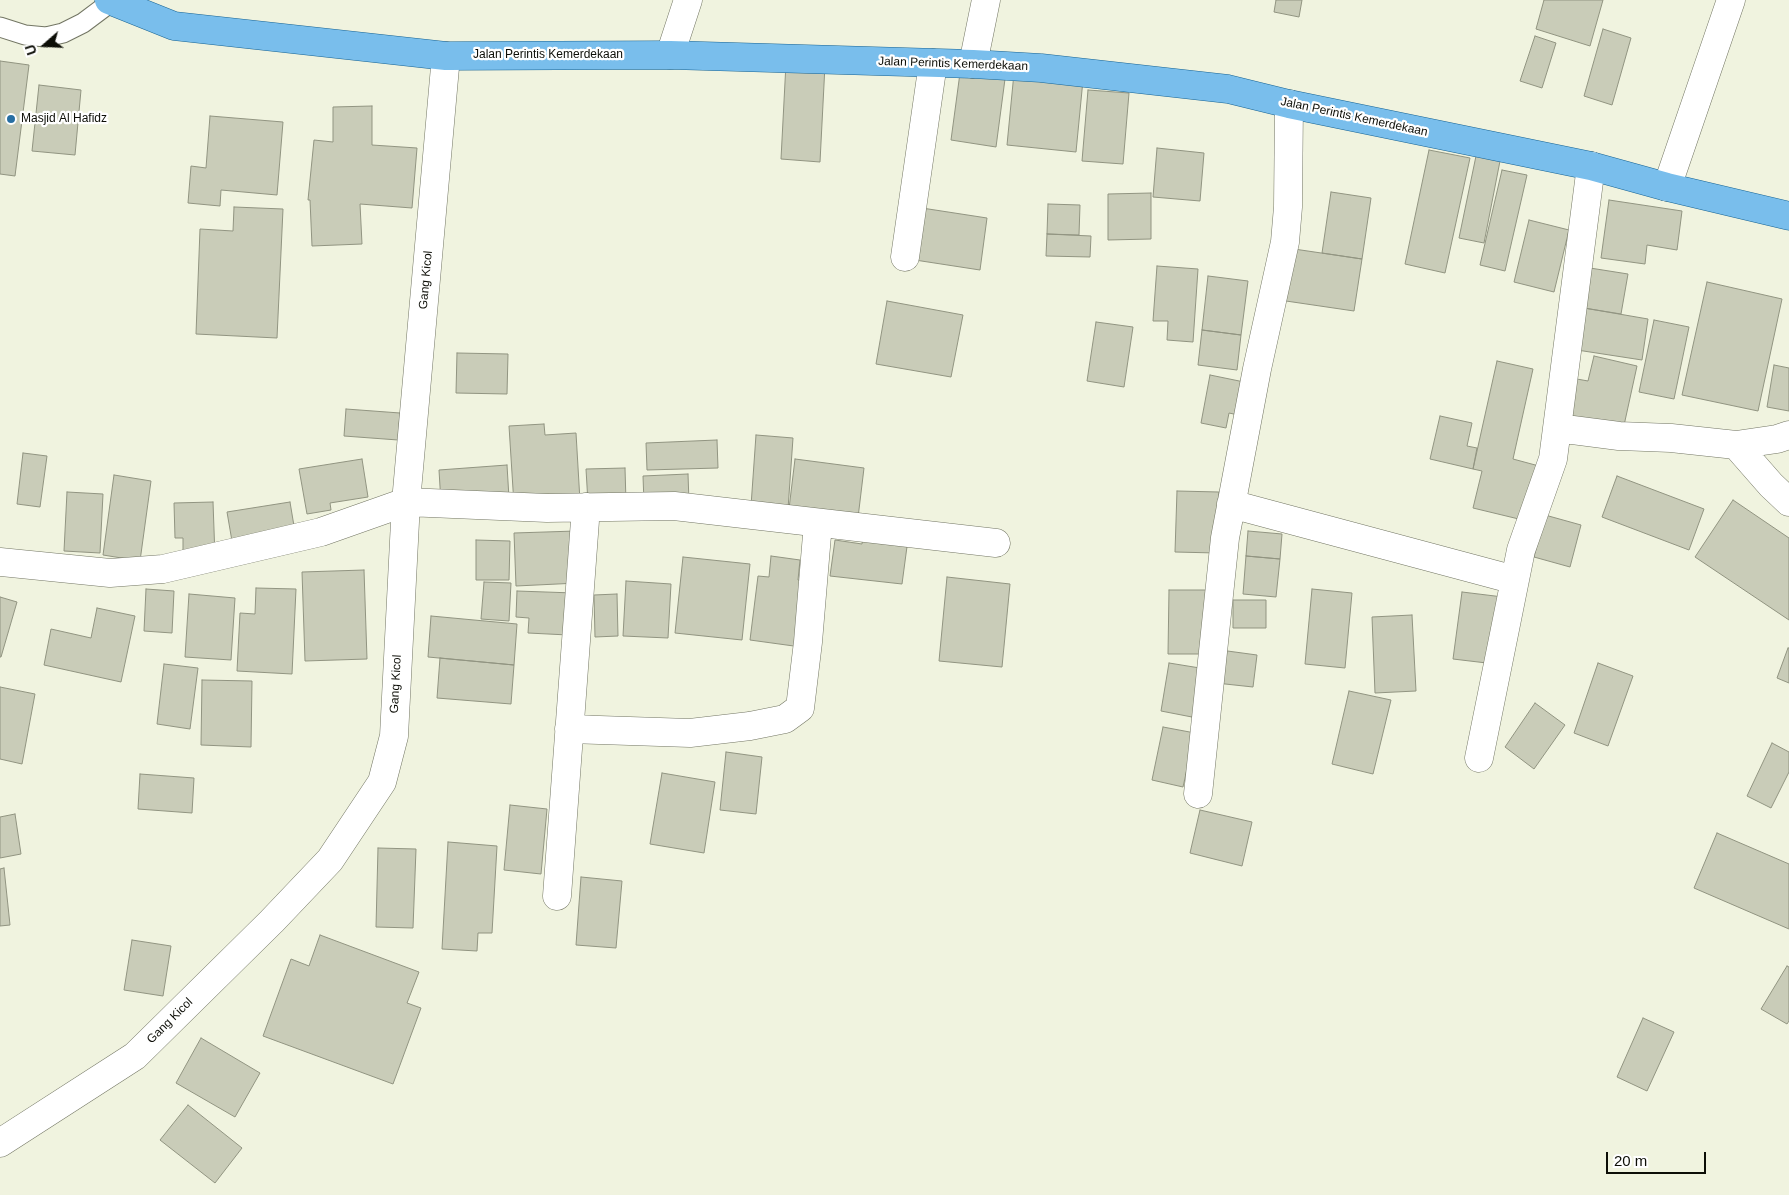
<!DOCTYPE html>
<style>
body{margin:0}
#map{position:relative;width:1789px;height:1195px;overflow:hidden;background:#f0f3df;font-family:Arial,sans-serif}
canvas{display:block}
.north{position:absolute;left:20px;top:20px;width:50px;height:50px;-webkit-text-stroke:4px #fff;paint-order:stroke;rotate:251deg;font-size:14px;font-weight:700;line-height:20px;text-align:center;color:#0d0e07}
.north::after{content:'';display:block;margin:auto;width:18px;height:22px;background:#0d0e07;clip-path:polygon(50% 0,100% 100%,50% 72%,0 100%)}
.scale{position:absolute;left:1606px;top:1152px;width:100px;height:22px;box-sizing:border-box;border:2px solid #0d0e07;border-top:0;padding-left:6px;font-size:15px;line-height:18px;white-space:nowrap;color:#0d0e07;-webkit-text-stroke:4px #fff;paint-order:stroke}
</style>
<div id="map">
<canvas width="1789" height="1195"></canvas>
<div class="north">U</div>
<div class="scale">20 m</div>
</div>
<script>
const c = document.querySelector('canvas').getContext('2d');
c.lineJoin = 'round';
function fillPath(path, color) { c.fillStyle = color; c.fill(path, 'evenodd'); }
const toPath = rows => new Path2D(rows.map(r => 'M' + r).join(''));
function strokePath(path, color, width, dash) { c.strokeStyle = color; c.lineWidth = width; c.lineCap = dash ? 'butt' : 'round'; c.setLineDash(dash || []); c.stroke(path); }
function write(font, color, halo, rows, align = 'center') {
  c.font = font + ' Arial,sans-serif'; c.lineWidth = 4.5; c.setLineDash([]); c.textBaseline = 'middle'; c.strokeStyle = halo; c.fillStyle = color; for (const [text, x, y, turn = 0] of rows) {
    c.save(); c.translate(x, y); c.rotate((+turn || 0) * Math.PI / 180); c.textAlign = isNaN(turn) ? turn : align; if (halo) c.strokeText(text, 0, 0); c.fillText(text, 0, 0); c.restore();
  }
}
const building = toPath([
 [1276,0,1302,0,1299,17,1274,12,1276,0],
 [1544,0,1603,0,1590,46,1536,29,1544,0],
 [1603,29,1631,38,1612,105,1584,96,1603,29],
 [1535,36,1556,43,1542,88,1520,81,1535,36],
 [0,61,29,65,15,176,0,174,0,61],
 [786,63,825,65,820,162,781,159,786,63],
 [960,73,1005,79,996,147,951,140,960,73],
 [1014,73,1083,80,1076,152,1007,145,1014,73],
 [39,85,81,90,75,155,32,151,39,85],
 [1088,90,1129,93,1123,164,1082,161,1088,90],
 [372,106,372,145,417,148,412,208,360,204,362,244,312,246,310,200,308,200,314,140,333,142,333,107,372,106],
 [210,116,283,122,277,195,221,190,220,206,188,203,191,166,206,168,210,116],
 [1157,148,1204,153,1200,201,1153,197,1157,148],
 [1429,150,1470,158,1445,273,1405,264,1429,150],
 [1476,156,1500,161,1484,243,1459,238,1476,156],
 [1502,170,1527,175,1505,271,1480,265,1502,170],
 [1331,192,1371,198,1362,259,1322,253,1331,192],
 [1151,193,1151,239,1108,240,1108,194,1151,193],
 [1609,200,1682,211,1677,250,1647,245,1645,264,1601,258,1609,200],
 [1048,204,1080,205,1079,235,1047,234,1048,204],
 [234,207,283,209,277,338,196,334,200,229,233,231,234,207],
 [922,208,987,218,980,270,915,260,922,208],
 [1529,220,1569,230,1554,292,1514,282,1529,220],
 [1047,234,1091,236,1090,257,1046,256,1047,234],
 [1294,249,1362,259,1354,311,1286,301,1294,249],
 [1157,266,1198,269,1193,342,1167,340,1168,321,1153,321,1157,266],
 [1590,268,1628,274,1621,314,1584,308,1590,268],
 [1208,276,1248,281,1241,335,1202,330,1208,276],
 [1707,282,1782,299,1758,411,1682,395,1707,282],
 [887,301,963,315,951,377,876,364,887,301],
 [1584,308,1648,319,1642,360,1577,350,1584,308],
 [1654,320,1689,327,1674,399,1639,392,1654,320],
 [1096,322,1133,327,1124,387,1087,381,1096,322],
 [1202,330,1241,335,1237,370,1198,365,1202,330],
 [457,353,508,354,507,394,456,393,457,353],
 [1594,356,1637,366,1623,430,1569,418,1577,379,1588,381,1594,356],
 [1497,361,1533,369,1513,459,1539,466,1527,521,1473,508,1482,471,1473,469,1497,361],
 [1774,365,1789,368,1789,411,1767,407,1774,365],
 [1210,375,1249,383,1243,416,1229,413,1226,428,1201,423,1210,375],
 [346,409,400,413,398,440,344,436,346,409],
 [1440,416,1472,423,1467,446,1477,448,1473,469,1430,459,1440,416],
 [544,424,545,435,576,433,580,501,514,505,509,426,544,424],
 [756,435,793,438,788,509,751,506,756,435],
 [717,440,718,468,647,470,646,443,717,440],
 [23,453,47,456,40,507,17,504,23,453],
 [362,459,368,497,330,503,331,510,307,514,299,469,362,459],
 [795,459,864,468,857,526,788,517,795,459],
 [507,465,509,498,441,503,439,470,507,465],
 [625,468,626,502,588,503,586,469,625,468],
 [688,474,689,502,644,503,643,476,688,474],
 [114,475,151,481,140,561,103,555,114,475],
 [1617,476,1704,509,1689,550,1602,517,1617,476],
 [1177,491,1219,492,1216,553,1175,552,1177,491],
 [67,492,103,494,100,553,64,551,67,492],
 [1733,500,1789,538,1789,620,1695,557,1733,500],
 [213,502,215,557,183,558,183,538,175,538,174,503,213,502],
 [290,502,296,538,233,547,227,512,290,502],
 [1545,515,1581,525,1570,567,1534,557,1545,515],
 [576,531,578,583,516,586,514,533,576,531],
 [1248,531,1282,534,1280,559,1246,556,1248,531],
 [863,534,908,539,902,584,830,576,835,540,862,544,863,534],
 [476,540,510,541,509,580,476,580,476,540],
 [771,556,800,560,798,580,809,582,801,647,750,640,758,576,769,577,771,556],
 [1246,556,1280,559,1276,597,1243,594,1246,556],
 [683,557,750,564,742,640,675,633,683,557],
 [364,570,367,659,305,661,302,572,364,570],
 [947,577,1010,584,1002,667,939,661,947,577],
 [626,581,671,584,668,638,623,636,626,581],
 [484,582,511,583,509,621,481,619,484,582],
 [256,588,296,589,292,674,237,671,240,613,255,614,256,588],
 [146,589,174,591,172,633,144,631,146,589],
 [1312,589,1352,593,1345,668,1305,664,1312,589],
 [1169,590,1209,590,1209,654,1168,654,1169,590],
 [517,591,574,593,568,635,528,633,529,618,516,617,517,591],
 [1462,592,1503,597,1495,664,1453,659,1462,592],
 [189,594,235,598,231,660,185,657,189,594],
 [617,594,618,636,595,637,594,595,617,594],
 [0,597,17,602,1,657,0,657,0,597],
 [1233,600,1266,600,1266,628,1233,628,1233,600],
 [97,608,135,616,121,682,44,665,51,629,91,638,97,608],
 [1412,615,1416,691,1375,693,1372,617,1412,615],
 [431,616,517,624,514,665,428,657,431,616],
 [1788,648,1789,648,1789,683,1777,678,1788,648],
 [1220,650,1257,655,1253,687,1216,683,1220,650],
 [440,658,514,665,511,704,437,698,440,658],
 [1169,663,1206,669,1197,718,1161,711,1169,663],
 [1598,663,1633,676,1608,746,1574,733,1598,663],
 [164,664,198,668,190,729,157,724,164,664],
 [202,680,252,681,251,747,201,745,202,680],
 [0,687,35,694,22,764,0,759,0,687],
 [1349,691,1391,700,1373,774,1332,764,1349,691],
 [1535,703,1565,725,1534,769,1505,747,1535,703],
 [1163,727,1195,733,1183,787,1152,780,1163,727],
 [1772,743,1789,752,1789,772,1771,808,1747,796,1772,743],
 [726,752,762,757,756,814,720,810,726,752],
 [662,773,715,782,704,853,650,844,662,773],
 [140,774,194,778,192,813,138,809,140,774],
 [510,805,547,809,541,874,504,870,510,805],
 [1200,810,1252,822,1242,866,1190,853,1200,810],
 [15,814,21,854,0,858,0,817,15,814],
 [1717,833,1789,864,1789,929,1694,888,1717,833],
 [448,842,497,846,492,933,478,933,477,951,442,949,448,842],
 [378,848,416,849,413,928,376,927,378,848],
 [4,868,10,925,0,926,0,869,4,868],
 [581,877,622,881,616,948,576,945,581,877],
 [320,935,419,972,407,1003,421,1008,393,1084,263,1036,291,959,309,966,320,935],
 [132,940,171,946,163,996,124,990,132,940],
 [1787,966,1789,967,1789,1021,1787,1024,1761,1009,1787,966],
 [1643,1018,1674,1032,1647,1091,1617,1077,1643,1018],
 [201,1038,260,1073,235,1117,176,1083,201,1038],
 [188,1105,242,1148,215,1183,160,1140,188,1105]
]);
fillPath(building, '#c9ccb8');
strokePath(building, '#919481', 1);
const service = toPath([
 [0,27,25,35,46,37,63,33,83,23,111,2]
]);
const minor = toPath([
 [670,55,688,0],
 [973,64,986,0],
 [1667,187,1731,0],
 [905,257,933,63],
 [1557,428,1619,436,1671,438,1736,445,1777,439,1789,435],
 [1736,445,1771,485,1789,502],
 [1231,504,1515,580],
 [0,562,110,573,163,569,321,532,406,502,547,508,674,506,996,543],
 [569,729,690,733,750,726,785,719,800,708,808,642,818,523],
 [1479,758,1521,550,1553,459,1591,166],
 [1198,794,1225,538,1257,369,1285,242,1288,207,1289,104],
 [557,896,586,507],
 [0,1143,135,1056,272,921,330,860,382,782,394,736,406,502,446,56]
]);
const primary = toPath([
 [109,0,174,26,446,56,670,55,973,64,1041,68,1228,89,1289,104,1591,166,1667,187,1789,216]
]);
strokePath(service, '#737664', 21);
strokePath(minor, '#737664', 29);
strokePath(primary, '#196493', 29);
strokePath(service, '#fff', 19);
strokePath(minor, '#fff', 28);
strokePath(primary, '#79beec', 28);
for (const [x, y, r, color] of [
 [11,119,5,"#286fa3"]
]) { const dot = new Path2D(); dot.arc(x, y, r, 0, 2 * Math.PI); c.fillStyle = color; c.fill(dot); strokePath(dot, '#fff', 2); }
write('12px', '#0d0e07', '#fff', [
 ["Jalan Perintis Kemerdekaan",548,55],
 ["Jalan Perintis Kemerdekaan",953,64,2],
 ["Jalan Perintis Kemerdekaan",1354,117,12],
 ["Gang Kicol",426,280,-85],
 ["Gang Kicol",396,684,-87],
 ["Gang Kicol",170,1021,-45]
]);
write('12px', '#0d0e07', '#fff', [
 ["Masjid Al Hafidz",21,119]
], 'left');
</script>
